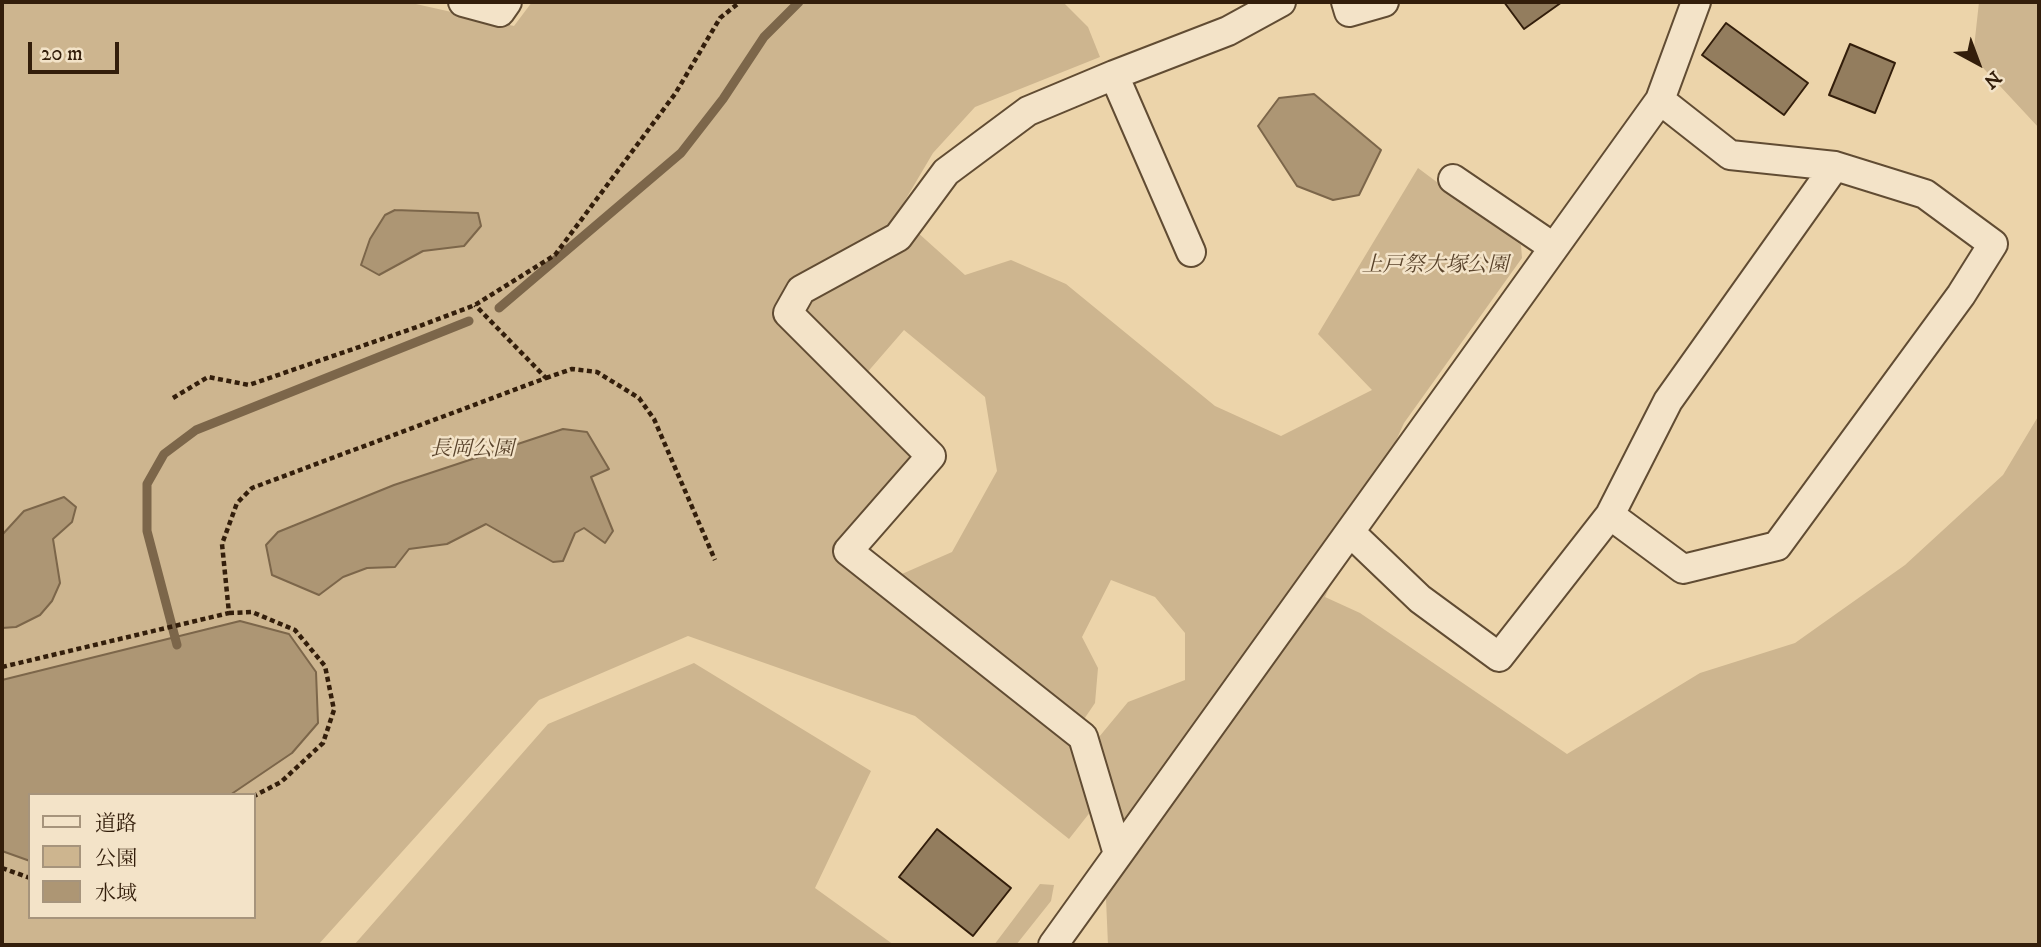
<!DOCTYPE html>
<meta charset="utf-8">
<style>
body{margin:0}
#map{position:relative;width:2041px;height:947px;overflow:hidden;background:#ecd4aa;font-family:"IM FELL DW Pica","Noto Serif JP",serif}
canvas{display:block}
.frame{position:absolute;inset:0;border:4px solid #331e0b;pointer-events:none}
.legend{position:absolute;left:28px;top:793px;width:228px;height:126px;box-sizing:border-box;background:#f3e3c8;border:2px solid #a6947c;margin:0;padding:9px 12px;list-style:none;font-size:21px;color:#331e0b}
.legend li{display:flex;align-items:center;gap:14px;height:35px}
.legend b{width:35px;border:2px solid #a6947c}
.north{position:absolute;left:1943px;top:28px;width:70px;height:70px;-webkit-text-stroke:5px #f3e3c8;paint-order:stroke;rotate:139deg;font-size:19px;font-weight:700;line-height:28px;text-align:center;color:#331e0b}
.north::after{content:'';display:block;margin:auto;width:24px;height:32px;background:#331e0b;clip-path:polygon(50% 0,100% 100%,50% 72%,0 100%)}
.scale{position:absolute;left:28px;top:42px;width:91px;height:32px;box-sizing:border-box;border:4px solid #331e0b;border-top:0;padding-left:9px;font-size:21px;line-height:24px;white-space:nowrap;color:#331e0b;-webkit-text-stroke:5px #f3e3c8;paint-order:stroke}
</style>
<div id="map">
<canvas width="2041" height="947"></canvas>
<div class="frame"></div>
<ul class="legend">
<li><b style="height:9px;background:#f3e3c8"></b>道路</li>
<li><b style="height:19px;background:#cdb58f"></b>公園</li>
<li><b style="height:19px;background:#ad9674"></b>水域</li>
</ul>
<div class="north">N</div>
<div class="scale">20 m</div>
</div>
<script>
const c = document.querySelector('canvas').getContext('2d');
c.lineJoin = 'round';
function fillPath(path, color) { c.fillStyle = color; c.fill(path, 'evenodd'); }
const toPath = rows => new Path2D(rows.map(r => 'M' + r).join(''));
function strokePath(path, color, width, dash) { c.strokeStyle = color; c.lineWidth = width; c.lineCap = dash ? 'butt' : 'round'; c.setLineDash(dash || []); c.stroke(path); }
function write(font, color, halo, rows, align = 'center') {
  c.font = font + ' "IM FELL DW Pica","Noto Serif JP",serif'; c.lineWidth = 5; c.setLineDash([]); c.textBaseline = 'middle'; c.strokeStyle = halo; c.fillStyle = color; for (const [text, x, y, turn = 0] of rows) {
    c.save(); c.translate(x, y); c.rotate((+turn || 0) * Math.PI / 180); c.textAlign = isNaN(turn) ? turn : align; if (halo) c.strokeText(text, 0, 0); c.fillText(text, 0, 0); c.restore();
  }
}
fillPath(toPath([
 [2,2,407,2,514,26,532,2,1063,2,1088,27,1100,57,975,107,933,153,897,214,965,275,1011,260,1066,284,1215,406,1281,436,1372,390,1318,334,1418,168,1521,245,1522,258,1404,423,1325,597,1360,613,1567,754,1700,673,1795,643,1905,565,2003,475,2039,415,2039,945,1108,945,1099,737,1128,702,1185,680,1185,633,1155,597,1111,580,1082,637,1098,668,1095,703,1076,731,886,581,952,552,997,471,985,397,904,330,852,390,912,459,834,559,1071,731,1095,806,1069,839,915,716,688,636,539,700,318,945,2,945],
 [30,795,254,795,254,917,30,917],
 [1979,2,2039,2,2039,128,1973,57],
 [694,663,871,771,815,888,894,945,354,945,548,724],
 [1040,884,1054,885,1051,901,1016,945,994,945]
]), '#cdb58f');
const water = toPath([
 [1314,94,1381,150,1359,195,1333,200,1297,186,1258,126,1279,98,1314,94],
 [395,210,478,213,481,226,464,246,423,251,379,275,361,265,370,239,385,215,395,210],
 [563,429,587,432,609,469,591,477,613,531,605,543,584,528,575,533,563,561,553,562,486,524,447,544,409,549,395,567,367,568,343,577,319,595,272,575,266,545,278,532,394,485,563,429],
 [64,497,76,507,72,522,53,539,60,583,52,601,40,615,16,627,2,628,2,535,24,511,64,497],
 [240,621,289,634,316,672,318,723,292,753,230,795,30,795,30,861,2,851,2,680,240,621]
]);
fillPath(water, '#ad9674');
strokePath(water, '#7c664a', 2);
strokePath(toPath([
 [499,308,681,153,723,99,764,37,799,2],
 [177,645,147,531,147,484,164,454,196,430,469,321]
]), '#7c664a', 9);
const building = toPath([
 [1504,2,1562,2,1524,29,1504,2],
 [1726,23,1808,83,1784,115,1702,55,1726,23],
 [1850,44,1895,63,1875,113,1829,95,1850,44],
 [937,829,1011,888,973,936,899,877,937,829]
]);
fillPath(building, '#937d5e');
strokePath(building, '#331e0b', 2);
const street = toPath([
 [463,2,500,12,507,2],
 [1346,2,1349,12,1384,2],
 [1114,75,1228,31,1281,2],
 [1453,179,1553,247],
 [1610,515,1668,401,1835,166],
 [1351,533,1420,599,1499,657,1610,515,1683,569,1777,546,1961,295,1993,244,1925,194,1835,166,1730,155,1660,100],
 [1118,854,1083,737,848,551,931,456,788,313,801,290,898,237,946,172,1028,111,1114,75,1191,252],
 [1053,945,1660,100,1696,2]
]);
strokePath(street, '#614c33', 32);
strokePath(toPath([
 [546,378,572,369,597,372,639,398,654,419,715,560],
 [173,398,208,377,249,385,417,327,475,305,555,255,675,94,720,18,740,2],
 [229,613,252,612,295,630,325,666,334,710,323,743,281,782,254,796],
 [2,667,229,613,222,544,237,503,252,488,546,378,475,305],
 [2,868,30,878]
]), '#331e0b', 4.5, [5, 3.5]);
strokePath(street, '#f3e3c8', 28);
write('italic 21px', '#5a442c', '#f3e3c8', [
 ["上戸祭大塚公園",1435,267],
 ["長岡公園",472,451]
]);
</script>
